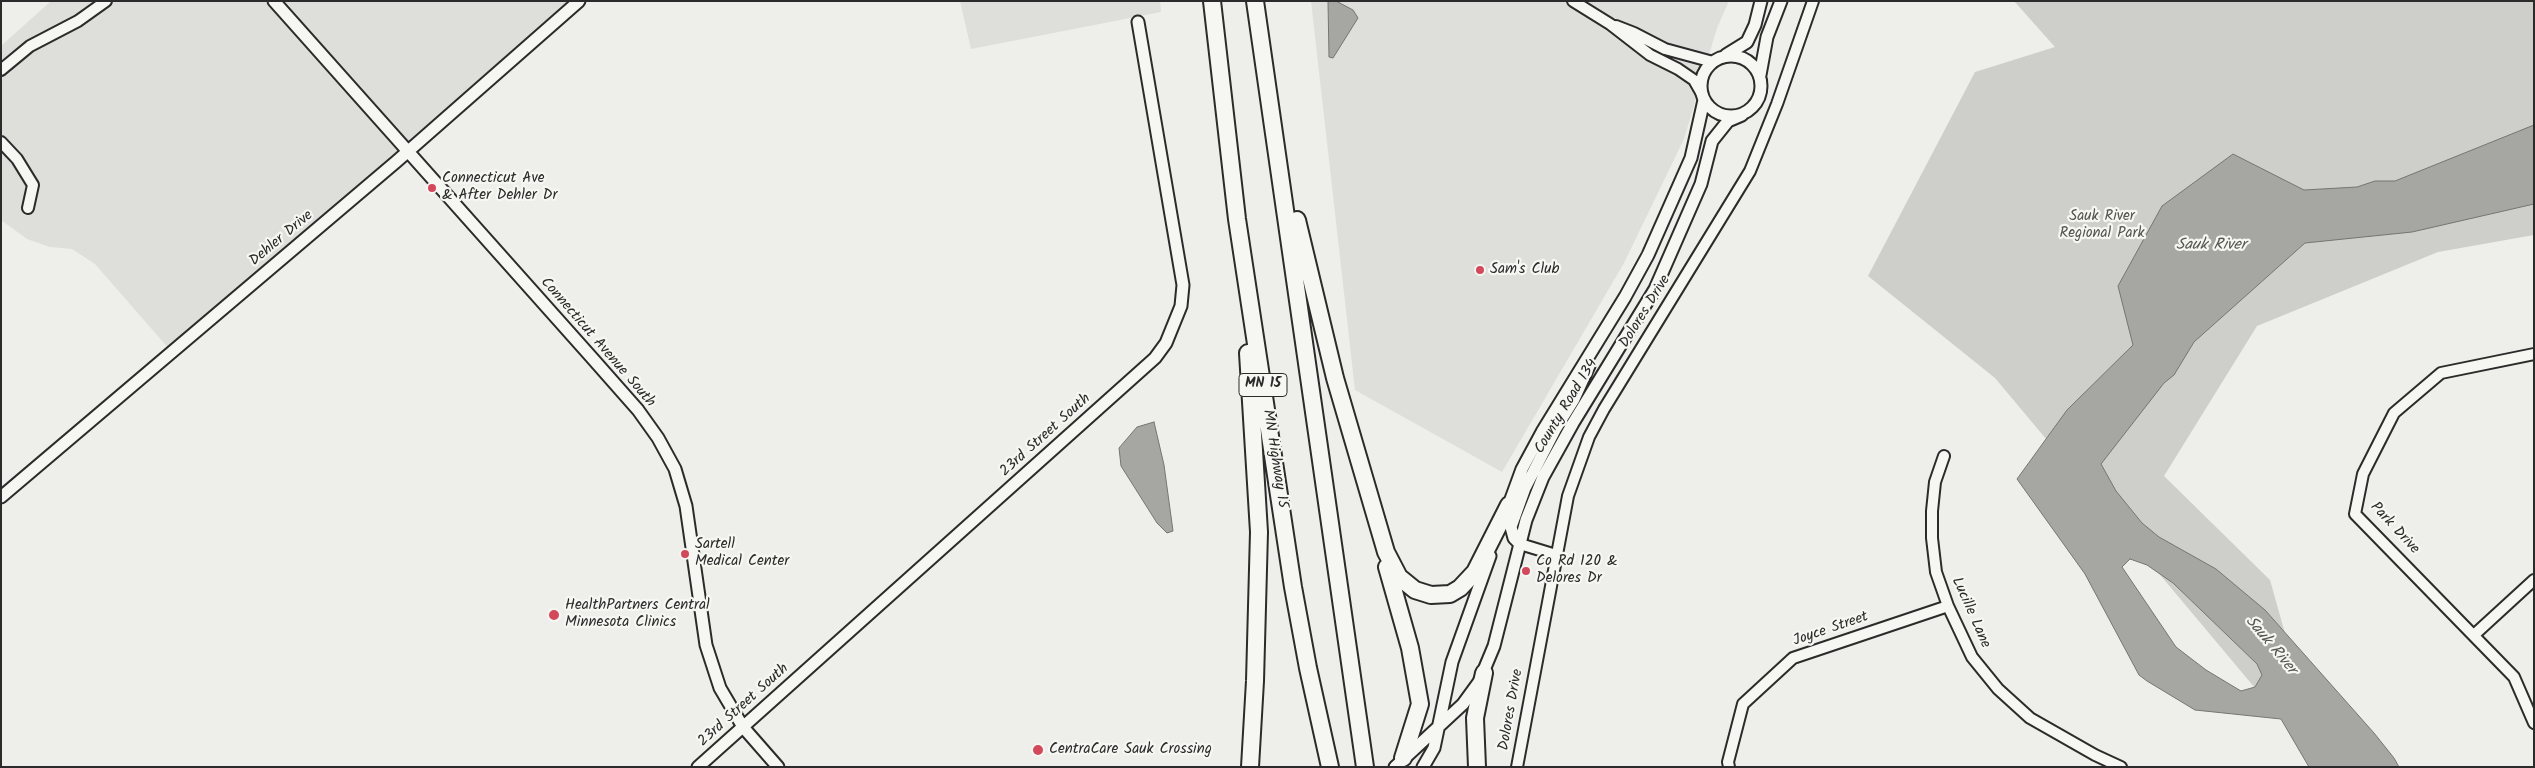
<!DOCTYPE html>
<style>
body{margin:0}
#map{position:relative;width:2535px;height:768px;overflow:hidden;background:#eeeeea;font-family:Kalam,sans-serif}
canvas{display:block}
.frame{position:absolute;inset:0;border:2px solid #2b2b2b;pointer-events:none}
</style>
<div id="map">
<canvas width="2535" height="768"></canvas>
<div class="frame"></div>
</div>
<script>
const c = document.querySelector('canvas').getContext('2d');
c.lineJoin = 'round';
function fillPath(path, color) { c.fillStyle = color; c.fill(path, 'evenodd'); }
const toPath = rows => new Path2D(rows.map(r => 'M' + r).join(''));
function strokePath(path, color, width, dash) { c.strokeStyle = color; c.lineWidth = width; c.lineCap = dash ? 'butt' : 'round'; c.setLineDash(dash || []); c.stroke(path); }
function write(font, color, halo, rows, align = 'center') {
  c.font = font + ' Kalam,sans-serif'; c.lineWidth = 4.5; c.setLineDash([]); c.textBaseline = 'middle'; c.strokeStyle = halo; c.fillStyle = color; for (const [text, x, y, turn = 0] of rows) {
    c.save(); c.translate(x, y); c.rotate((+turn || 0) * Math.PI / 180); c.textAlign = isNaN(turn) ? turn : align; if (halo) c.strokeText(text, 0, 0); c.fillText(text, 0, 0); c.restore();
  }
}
fillPath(toPath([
 [51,1,266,1,402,151,170,350,95,264,72,249,50,247,27,239,1,220,1,46],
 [284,1,575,1,412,146],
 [960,1,1160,1,1161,12,971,49],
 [1311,1,1729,1,1717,28,1684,139,1624,263,1502,472,1355,390]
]), '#dededb');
fillPath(toPath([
 [2014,1,2534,1,2534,235,2438,252,2257,326,2164,476,2270,580,2286,637,2281,719,1995,378,1868,276,1975,72,2055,47]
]), '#cececa');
const water = toPath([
 [1328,1,1336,1,1353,10,1358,18,1333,58,1329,57,1328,1],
 [2534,125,2534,204,2412,232,2305,243,2194,342,2174,375,2164,383,2101,464,2116,491,2142,523,2159,537,2216,569,2265,610,2374,733,2394,758,2399,767,2309,767,2281,719,2195,710,2147,681,2139,675,2085,574,2017,479,2067,410,2133,345,2118,286,2162,206,2233,154,2304,190,2357,187,2375,181,2395,181,2534,125],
 [2130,559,2147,565,2173,583,2257,664,2262,675,2255,687,2241,691,2206,670,2176,647,2122,567,2130,559],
 [1154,422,1164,465,1173,531,1167,533,1157,523,1121,466,1119,448,1137,427,1154,422]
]);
fillPath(water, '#a6a6a3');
strokePath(water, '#757573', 1);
const minor = toPath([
 [1573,1,1610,24,1650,55,1678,69,1694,80,1702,94],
 [1616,26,1634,33,1665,49,1713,62],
 [1,70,30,46,78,21,106,1],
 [1,142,17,159,33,185,28,208],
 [2534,354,2441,373,2394,413,2363,474,2355,514,2514,677,2534,723],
 [1944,456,1935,482,1932,511,1932,538,1936,572,1948,606,1972,657,1998,689,2030,718,2095,755,2121,767],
 [1520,544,1556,555],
 [2475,634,2534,580],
 [1517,767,1568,496,1589,437,1604,409,1750,171,1777,104,1813,1],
 [1729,767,1728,762,1743,704,1793,658,1948,606]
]);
const tertiary = toPath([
 [274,1,593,359,638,410,658,438,675,469,686,506,706,645,720,688,743,727,778,767],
 [1726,55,1747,42,1755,25,1761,1],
 '1701 86a30 30 0 1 1 60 0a30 30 0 1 1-60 0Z',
 [1760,75,1767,37,1781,1],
 [1,497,397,161,579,1],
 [1507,510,1522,469,1542,432,1625,297,1648,255,1691,158,1704,100],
 [1520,544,1514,538,1511,527,1525,488,1556,428,1574,399,1589,366],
 [698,767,1155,358,1166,343,1181,306,1183,285,1138,22],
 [1395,767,1463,704,1479,682,1494,646,1526,520,1543,477,1573,423,1655,289,1701,184,1712,141,1728,121,1742,115],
 [1423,767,1434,748,1452,662,1490,556]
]);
const trunk = toPath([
 [1212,1,1237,219,1293,587,1308,668,1330,767],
 [1255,1,1365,767],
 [1297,220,1335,378,1386,552,1399,577,1415,590,1431,595,1450,594,1460,588,1475,572,1509,505],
 [1248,353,1259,532,1255,681,1250,767],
 [1387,567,1410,648,1420,704,1403,758],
 [1477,767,1475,718,1484,673]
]);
strokePath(minor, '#2b2b2b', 14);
strokePath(tertiary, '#2b2b2b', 15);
strokePath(trunk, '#2b2b2b', 20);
strokePath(minor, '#f6f6f2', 10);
strokePath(tertiary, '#f6f6f2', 11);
strokePath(trunk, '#f6f6f2', 16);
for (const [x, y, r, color] of [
 [432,188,5,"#d1495b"],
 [1480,270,5,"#d1495b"],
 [685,554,5,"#d1495b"],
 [1526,571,5,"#d1495b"],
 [554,615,6,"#d1495b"],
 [1038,750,6,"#d1495b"]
]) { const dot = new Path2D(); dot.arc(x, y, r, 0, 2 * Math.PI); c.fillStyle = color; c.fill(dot); strokePath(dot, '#f6f6f2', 2); }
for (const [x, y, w] of [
 [1263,385,48]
]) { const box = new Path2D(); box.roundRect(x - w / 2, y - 11.5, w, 23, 4); c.fillStyle = '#f6f6f2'; c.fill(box); strokePath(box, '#2b2b2b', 1); }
write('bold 14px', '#2b2b2b', null, [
 ["MN 15",1263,385]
]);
write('15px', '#2b2b2b', '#f6f6f2', [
 ["Connecticut Ave",442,179],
 ["& After Dehler Dr",442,196],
 ["Sam's Club",1490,270],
 ["Sartell",695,545],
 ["Medical Center",695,562],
 ["Co Rd 120 &",1536,562],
 ["Delores Dr",1536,579],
 ["HealthPartners Central",565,606],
 ["Minnesota Clinics",565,623],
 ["CentraCare Sauk Crossing",1049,750]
], 'left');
write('15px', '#545453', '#f6f6f2', [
 ["Sauk River",2102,217],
 ["Regional Park",2102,234]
]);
write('15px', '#2b2b2b', '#f6f6f2', [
 ["Dehler Drive",282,239,-40],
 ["Dolores Drive",1646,312,-58],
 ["Connecticut Avenue South",597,343,49],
 ["County Road 134",1567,407,-59],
 ["23rd Street South",1046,436,-42],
 ["MN Highway 15",1274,459,81],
 ["Park Drive",2394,529,47],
 ["Lucille Lane",1970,613,66],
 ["Joyce Street",1831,630,-19],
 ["23rd Street South",744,706,-42],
 ["Dolores Drive",1512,710,-80]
]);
write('italic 16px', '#565655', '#f6f6f2', [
 ["Sauk River",2211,246],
 ["Sauk River",2270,646,50]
]);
</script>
